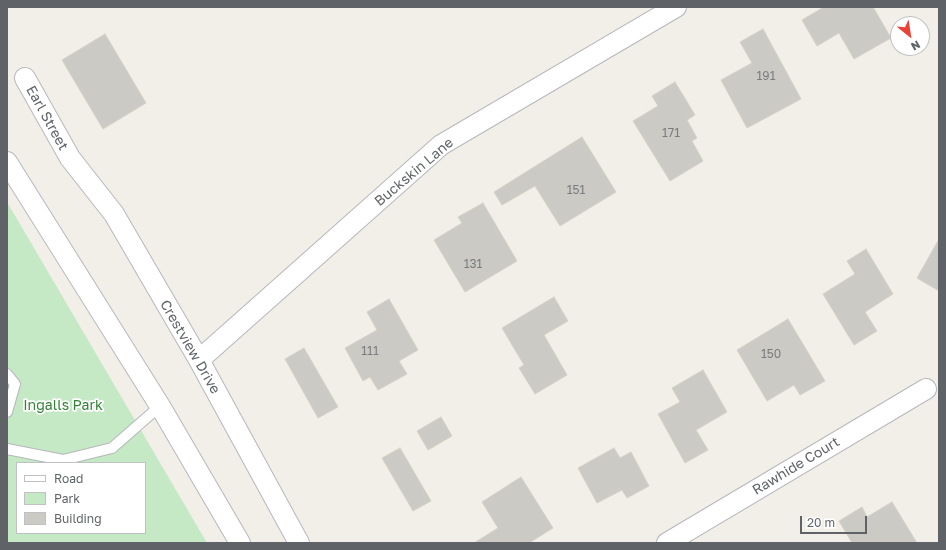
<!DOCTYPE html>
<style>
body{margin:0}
#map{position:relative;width:946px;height:550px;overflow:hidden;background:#f1efe8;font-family:"Golos Text",sans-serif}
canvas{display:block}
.frame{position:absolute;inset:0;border:8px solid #5f6368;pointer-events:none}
.legend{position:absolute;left:16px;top:462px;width:130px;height:72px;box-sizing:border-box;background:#fff;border:1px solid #bfc1c3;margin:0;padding:5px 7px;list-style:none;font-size:12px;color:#5f6368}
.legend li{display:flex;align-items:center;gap:8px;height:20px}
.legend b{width:20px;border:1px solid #bfc1c3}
.north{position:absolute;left:890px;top:16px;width:40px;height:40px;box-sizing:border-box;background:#fff;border:1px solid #bfc1c3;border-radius:50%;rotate:150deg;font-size:11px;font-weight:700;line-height:16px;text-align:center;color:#5f6368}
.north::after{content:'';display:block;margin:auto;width:14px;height:18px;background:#ea4335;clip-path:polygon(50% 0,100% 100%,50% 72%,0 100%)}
.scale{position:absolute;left:800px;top:516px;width:67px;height:18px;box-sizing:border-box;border:2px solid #5f6368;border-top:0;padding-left:5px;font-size:12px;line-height:14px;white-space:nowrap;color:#5f6368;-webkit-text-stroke:3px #fff;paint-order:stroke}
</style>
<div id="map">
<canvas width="946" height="550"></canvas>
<div class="frame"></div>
<ul class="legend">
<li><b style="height:5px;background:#fff"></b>Road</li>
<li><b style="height:11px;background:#c5e8c5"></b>Park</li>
<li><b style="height:11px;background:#cccac5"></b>Building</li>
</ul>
<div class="north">N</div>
<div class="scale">20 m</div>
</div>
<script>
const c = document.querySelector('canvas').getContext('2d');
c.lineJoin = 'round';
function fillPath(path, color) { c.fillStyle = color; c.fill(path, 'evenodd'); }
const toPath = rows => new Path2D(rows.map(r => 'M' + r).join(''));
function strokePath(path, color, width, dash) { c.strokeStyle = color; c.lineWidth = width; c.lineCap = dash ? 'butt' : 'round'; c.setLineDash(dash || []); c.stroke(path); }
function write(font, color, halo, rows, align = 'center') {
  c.font = font + ' "Golos Text",sans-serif'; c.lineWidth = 3.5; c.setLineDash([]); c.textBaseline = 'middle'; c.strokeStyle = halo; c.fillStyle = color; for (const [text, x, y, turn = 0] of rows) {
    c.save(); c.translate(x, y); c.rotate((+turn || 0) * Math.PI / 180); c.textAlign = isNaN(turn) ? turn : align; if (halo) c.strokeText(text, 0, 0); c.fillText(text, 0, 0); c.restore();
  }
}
fillPath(toPath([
 [7,202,207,543,7,543],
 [17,463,145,463,145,533,17,533]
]), '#c5e8c5');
const building = toPath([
 [824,7,873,7,891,38,854,59,839,33,817,46,802,20,824,7],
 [763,29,801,99,747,128,721,80,752,63,740,42,763,29],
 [105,34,146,103,103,129,62,60,105,34],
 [675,82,695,115,687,120,697,138,692,141,703,161,670,181,633,121,658,106,652,96,675,82],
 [582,137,616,192,560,226,535,186,502,205,494,192,582,137],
 [483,203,517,261,465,292,434,240,462,223,458,217,483,203],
 [939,239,939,291,917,278,939,239],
 [866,249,893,294,865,312,877,331,854,345,823,294,855,274,847,261,866,249],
 [554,297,568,321,544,335,567,375,535,394,519,368,524,365,502,328,554,297],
 [389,299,418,350,399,361,407,374,378,390,370,377,363,381,345,348,377,330,367,312,389,299],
 [788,319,825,381,800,395,794,385,767,401,737,350,788,319],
 [304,348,338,407,318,418,285,359,304,348],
 [703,370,727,412,696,430,708,450,685,463,658,414,680,402,672,388,703,370],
 [441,417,452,436,428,450,417,431,441,417],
 [400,448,431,501,413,511,382,458,400,448],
 [614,448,620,458,631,452,649,486,627,498,622,490,597,503,578,468,614,448],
 [521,477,553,528,529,543,474,543,498,528,482,502,521,477],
 [892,502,917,543,852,543,839,521,862,507,867,517,892,502]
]);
fillPath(building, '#cccac5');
strokePath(building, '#d6d1c6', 1);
const service = toPath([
 [7,374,15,384,7,412],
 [7,449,63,460,112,448,160,406]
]);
const minor = toPath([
 [25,78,70,158,114,214,199,360,299,543],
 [7,162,160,406,240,543],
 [199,360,441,145,676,7],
 [667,543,926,389]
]);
strokePath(service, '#b5b8bc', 12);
strokePath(minor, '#b5b8bc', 22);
strokePath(service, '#fff', 10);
strokePath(minor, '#fff', 20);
write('12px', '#7a7d7f', null, [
 ["191",766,76],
 ["171",671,133],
 ["151",576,190],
 ["131",473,264],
 ["111",370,351],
 ["150",771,354]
]);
write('14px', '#5f6368', '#fff', [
 ["Earl Street",47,118,61],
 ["Buckskin Lane",414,172,-40],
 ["Crestview Drive",190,347,60],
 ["Rawhide Court",796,466,-31]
]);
write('14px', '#348238', '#fff', [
 ["Ingalls Park",63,406]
]);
</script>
